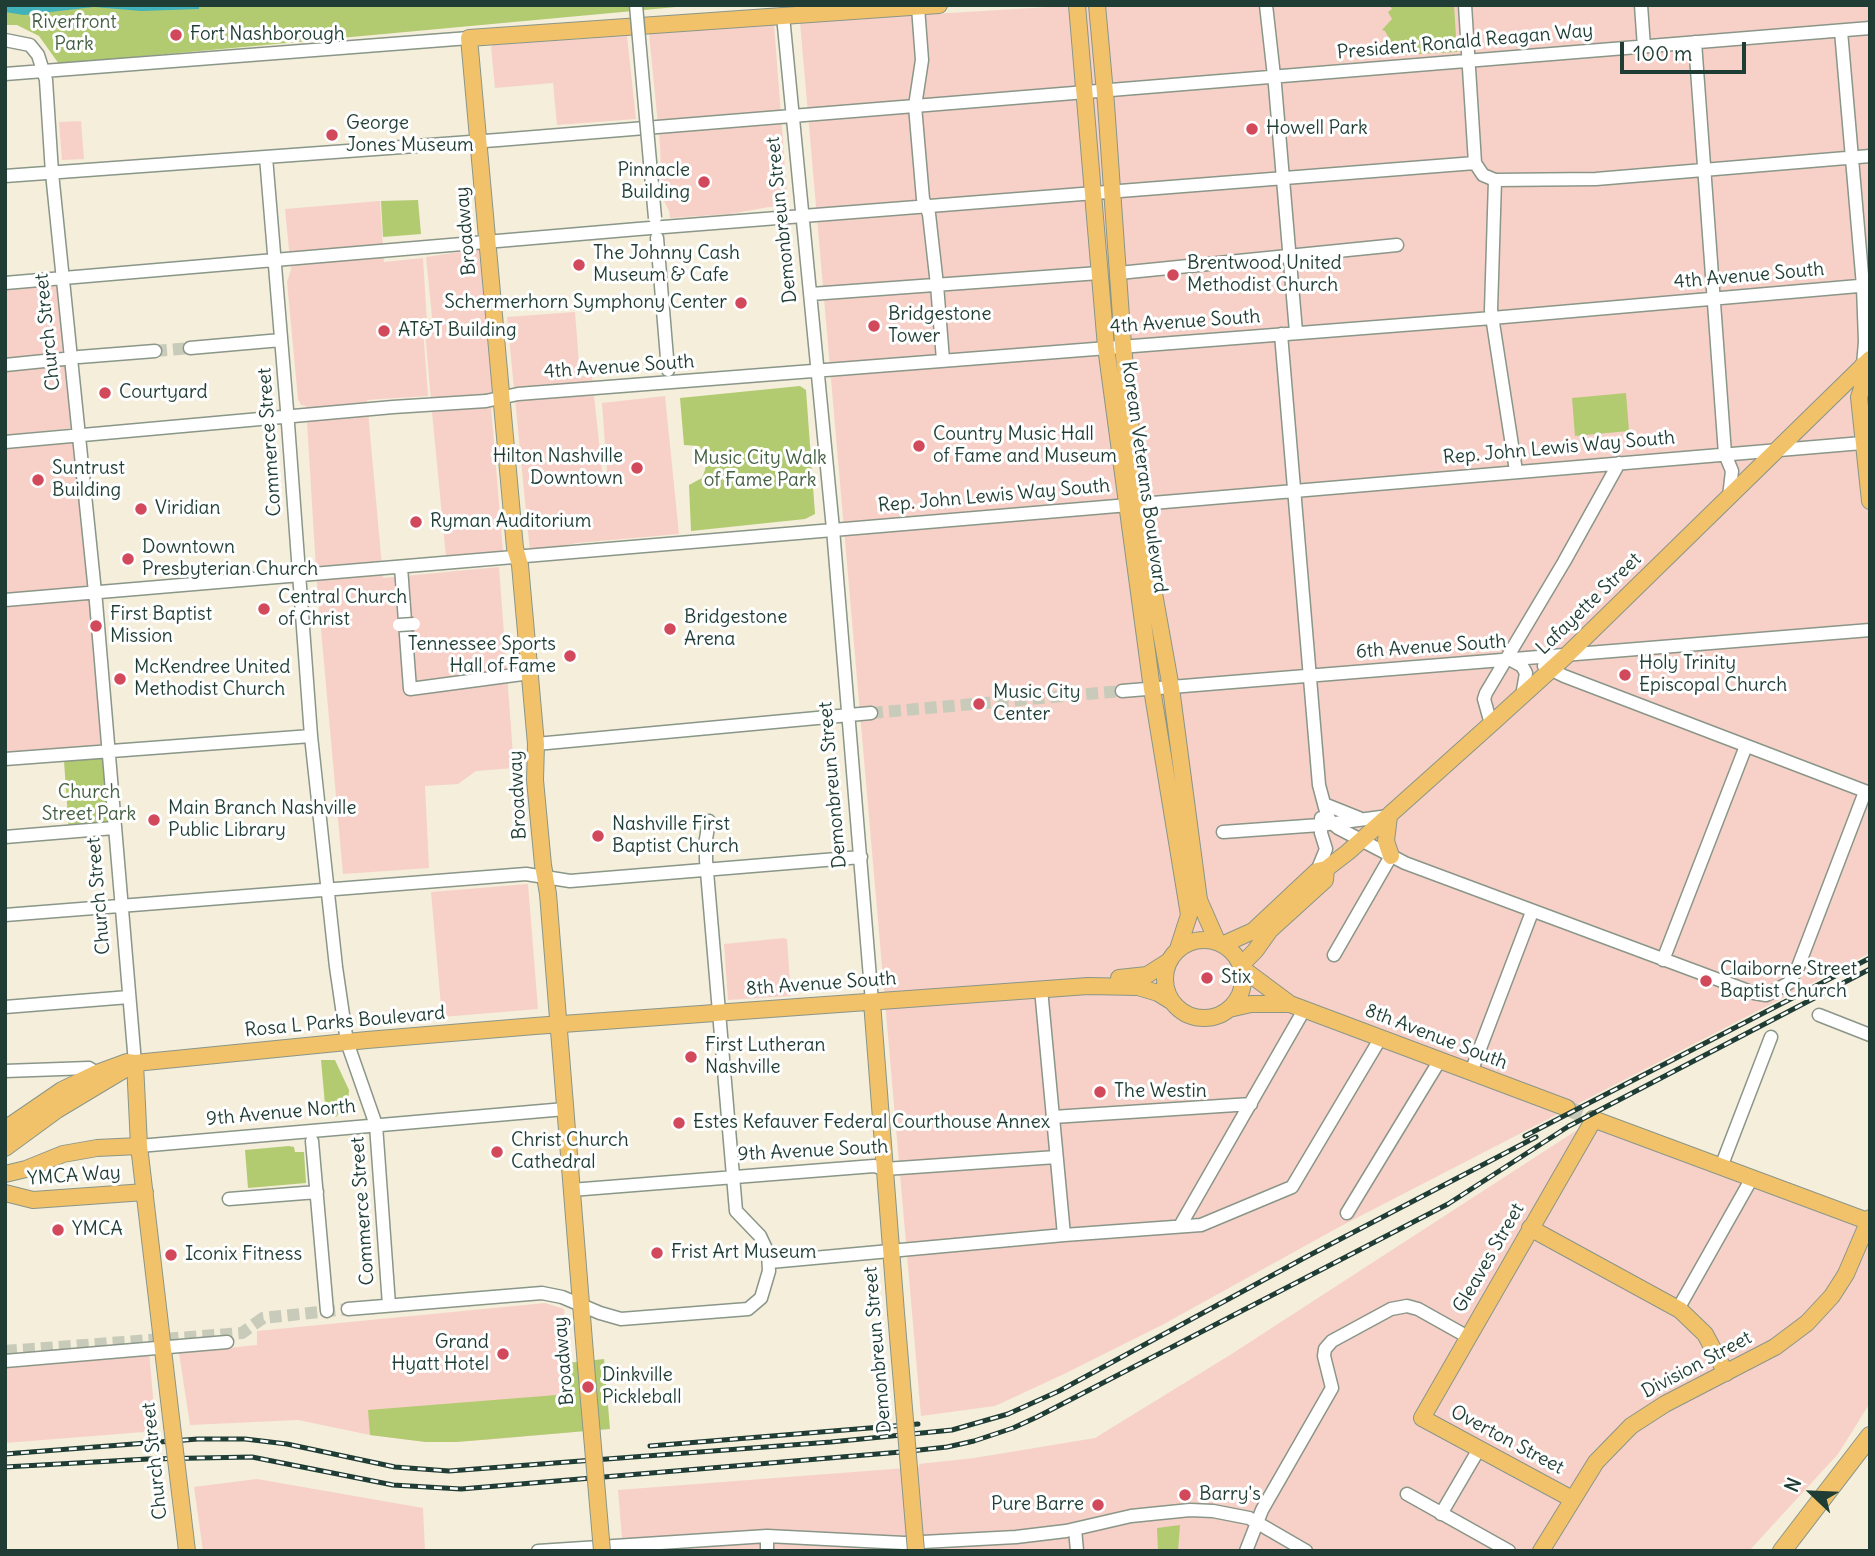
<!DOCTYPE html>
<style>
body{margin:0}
#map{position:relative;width:1875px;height:1556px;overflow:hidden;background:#f4eedb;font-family:Delius,sans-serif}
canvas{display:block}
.frame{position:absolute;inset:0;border:7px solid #1f3d34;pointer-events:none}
.north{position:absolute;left:1777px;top:1458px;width:70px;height:70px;-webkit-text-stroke:5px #fff;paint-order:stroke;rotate:293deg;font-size:19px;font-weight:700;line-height:28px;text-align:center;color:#1f3d34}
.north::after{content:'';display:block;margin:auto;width:24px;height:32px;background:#1f3d34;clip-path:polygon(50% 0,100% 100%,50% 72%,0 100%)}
.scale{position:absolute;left:1620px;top:42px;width:126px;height:32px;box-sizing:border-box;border:4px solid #1f3d34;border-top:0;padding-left:9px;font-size:21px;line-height:24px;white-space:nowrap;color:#1f3d34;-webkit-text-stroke:5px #fff;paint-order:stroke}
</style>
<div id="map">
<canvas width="1875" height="1556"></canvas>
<div class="frame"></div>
<div class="north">N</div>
<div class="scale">100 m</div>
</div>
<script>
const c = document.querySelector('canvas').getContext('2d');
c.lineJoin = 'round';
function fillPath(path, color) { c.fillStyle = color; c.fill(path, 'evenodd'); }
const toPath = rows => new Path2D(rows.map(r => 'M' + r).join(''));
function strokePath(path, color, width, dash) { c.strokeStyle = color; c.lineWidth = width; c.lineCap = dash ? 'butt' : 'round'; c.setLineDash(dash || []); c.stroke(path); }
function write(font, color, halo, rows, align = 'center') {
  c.font = font + ' Delius,sans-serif'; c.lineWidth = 6; c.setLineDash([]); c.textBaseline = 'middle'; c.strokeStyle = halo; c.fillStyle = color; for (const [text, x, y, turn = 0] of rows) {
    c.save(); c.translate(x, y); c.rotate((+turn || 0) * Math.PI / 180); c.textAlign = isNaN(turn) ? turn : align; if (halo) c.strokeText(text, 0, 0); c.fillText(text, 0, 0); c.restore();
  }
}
fillPath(toPath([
 [1082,5,1870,5,1870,953,1341,1226,1162,1325,1064,1374,995,1406,921,1416,800,22],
 [774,24,788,207,769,207,730,214,670,218,669,211,662,197,660,145,649,34],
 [627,36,636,119,557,125,553,83,495,88,491,47,493,45],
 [81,121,84,159,62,160,59,122],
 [380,201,384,262,423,258,427,323,423,328,428,396,367,400,383,578,499,567,514,768,476,771,458,784,425,786,429,868,343,874,317,585,306,406,301,405,298,399,287,282,291,270,285,209],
 [479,249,493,395,431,400,425,331,433,327,426,257],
 [59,285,72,428,5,435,5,290],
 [575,312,580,376,592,376,602,471,607,471,602,403,665,396,679,534,577,543,530,552,507,317],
 [491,407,503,551,446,557,432,412],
 [75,442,104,746,5,754,5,447],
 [528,884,538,1009,442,1017,431,892],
 [784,938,787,939,791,996,728,1000,724,944],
 [1594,1119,1870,1222,1870,1403,1838,1454,1749,1551,623,1551,618,1490,919,1467,919,1464,974,1458,1095,1438,1230,1355],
 [545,1303,564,1309,573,1432,484,1440,426,1442,370,1435,298,1420,190,1425,179,1353,257,1345,257,1331],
 [149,1351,156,1431,5,1443,5,1356],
 [257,1479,423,1508,425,1551,203,1551,194,1487]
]), '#f7d1c8');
fillPath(toPath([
 [5,5,698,5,59,64,39,36,17,25,5,25],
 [1389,5,1454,5,1457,52,1398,55,1385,31,1382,30,1392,19,1388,12,1392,9],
 [418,200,421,234,383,237,381,201],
 [800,386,806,390,815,514,805,519,691,531,689,485,702,478,705,470,707,457,699,446,684,445,680,398],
 [1626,393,1629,431,1575,436,1572,398],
 [109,758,114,828,69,832,64,761],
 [321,1060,335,1060,349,1090,348,1102,336,1117,326,1116],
 [289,1146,294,1147,295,1152,304,1152,306,1183,248,1188,245,1150],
 [604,1359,610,1429,457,1442,426,1442,370,1435,368,1410,569,1394,567,1363],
 [1180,1525,1178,1551,1158,1551,1157,1528]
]), '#b2cb70');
fillPath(toPath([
 [5,5,199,5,199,9,141,11,94,7,24,15,5,12]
]), '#41b1ba');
strokePath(toPath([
 [155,351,190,348],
 [871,713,1122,691],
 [5,1351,242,1333,263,1318,348,1309]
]), '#c9cbba', 12, [12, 6]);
strokePath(toPath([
 [1567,1108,1593,1119]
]), '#c9cbba', 16, [16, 8]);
const minor = toPath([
 [1266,5,1275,85,1296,332],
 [1465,5,1475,163],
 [1641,5,1644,47],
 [918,7,922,60,915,106,923,199,929,214,937,285,943,360],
 [783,16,833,529,872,1002],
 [1841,31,1863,286,1865,342,1863,365],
 [5,40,30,45,38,55,46,80,52,173,96,602,135,1063],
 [1695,42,1725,454,1732,471,1729,497],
 [5,74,469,38],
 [266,157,287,410,311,736,336,967,347,1042,376,1125,389,1305],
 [5,176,498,140,1870,28],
 [1495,180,1491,310,1516,471],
 [657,238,668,370],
 [1119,273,1397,245],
 [5,283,638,229,1475,163,1483,175,1495,180,1596,179,1870,156],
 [811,294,1099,273],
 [1281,334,1319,785,1327,815,1331,822,1338,828,1405,863,1754,993,1766,995,1789,983,1798,967,1865,792],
 [190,348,281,340],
 [79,357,155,351],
 [5,365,64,359],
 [5,442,393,407,486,401,518,394,1492,318,1870,285],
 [401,567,410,689,530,673],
 [5,600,1862,443],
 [1511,660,1522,666,1526,673,1522,696],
 [1544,666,1564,676,1870,793],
 [1122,691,1870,630],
 [1491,724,1484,699,1486,693,1564,562,1619,463],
 [536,744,871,713],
 [5,759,311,736],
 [1324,804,1359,818],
 [1223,832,1320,825,1389,816],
 [5,837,114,828],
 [1317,871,1326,849,1321,833,1321,818],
 [5,915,526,874,570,881,861,857],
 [1334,955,1391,856],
 [1663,960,1746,746],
 [1041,989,1064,1235],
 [5,1007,129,997],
 [1819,1015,1870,1035],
 [5,1071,89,1068,97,1073],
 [1471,1072,1532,912],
 [1053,1117,1251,1104],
 [312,1141,327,1311],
 [139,1146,565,1109],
 [1721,1167,1771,1037],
 [571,1190,874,1166,885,1169,1056,1157],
 [229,1199,317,1192],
 [1347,1213,1440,1060],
 [1180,1226,1304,1010],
 [770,1262,1064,1235,1201,1225,1292,1187,1380,1039],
 [348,1309,542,1293,562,1297,600,1313,621,1319,748,1309,761,1298,769,1271,768,1253,760,1236,736,1211,706,860,706,839,709,821],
 [1678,1309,1752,1178],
 [5,1361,227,1342],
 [1407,1494,1509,1551],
 [1441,1514,1479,1449],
 [1075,1529,1077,1551],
 [538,1551,767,1536,904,1543,1016,1537,1066,1531,1131,1516,1190,1510,1213,1511,1249,1518,1306,1551],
 [767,1551,767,1536],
 [1246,1551,1262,1510,1332,1388,1324,1356,1325,1349,1332,1341,1391,1309,1407,1306,1418,1309,1468,1337]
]);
const major = toPath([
 [1077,5,1106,347,1152,689,1189,915,1178,949],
 [1097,5,1106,104,1123,345,1138,504,1171,688,1199,900,1217,941],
 [1863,365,1862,388,1859,397,1870,501],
 [1389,816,1386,841,1391,856],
 '1165 979a39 39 0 1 1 78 0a39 39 0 1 1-78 0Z',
 [1224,944,1253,931,1317,871,1326,869,1348,852,1491,724,1567,655,1870,359],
 [1242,964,1255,951,1270,930,1325,880,1326,869],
 [1243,969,1290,1004,1567,1108],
 [1119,978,1147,975,1169,961],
 [872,1002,896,1313],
 [1229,1009,1251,1004,1290,1004],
 [135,1063,139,1146,172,1426],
 [1593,1119,1870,1222],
 [5,1129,62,1090,97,1073,127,1062,135,1063,367,1040,535,1026,1088,986,1138,987,1158,993,1171,1001],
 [5,1148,57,1110,127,1068],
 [5,1174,26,1169,63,1154,97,1148,139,1146],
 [5,1193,33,1200,145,1192],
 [1530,1228,1680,1310,1705,1334,1726,1373],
 [586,1366,548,894,543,865,535,780,536,744,520,565,515,548,469,38,939,5],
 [1572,1499,1422,1418,1594,1119],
 [1541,1551,1596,1462,1631,1426,1665,1404,1775,1347,1807,1323,1832,1296,1846,1274,1870,1218]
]);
const highway = toPath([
 [1782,1551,1870,1436]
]);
strokePath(minor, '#8a9688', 15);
strokePath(major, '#8a9688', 18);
strokePath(highway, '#8a9688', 20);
strokePath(minor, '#fff', 12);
strokePath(major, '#f2c26a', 16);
strokePath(highway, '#f2c26a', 18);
const rail = toPath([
 [1525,1136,1870,958],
 [650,1446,918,1424],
 [5,1454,198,1439,245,1439,287,1444,395,1467,449,1471,831,1442,952,1430,1008,1414,1059,1391,1306,1257,1536,1137],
 [5,1467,148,1459,252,1457,393,1485,461,1489,901,1452,947,1447,974,1441,1013,1428,1037,1417,1448,1204,1569,1126,1870,969]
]);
strokePath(rail, '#1f3d34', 5);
strokePath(rail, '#fff', 2.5, [8]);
const minorBridge = toPath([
 [636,5,655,218],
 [399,625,414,624]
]);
const majorBridge = toPath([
 [896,1313,916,1551],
 [586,1366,602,1551],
 [172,1426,187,1551]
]);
strokePath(minorBridge, '#8a9688', 15, []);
strokePath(majorBridge, '#8a9688', 18, []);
strokePath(minorBridge, '#fff', 12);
strokePath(majorBridge, '#f2c26a', 16);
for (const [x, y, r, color] of [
 [176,35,7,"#d1495b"],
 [1252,129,7,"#d1495b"],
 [332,135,7,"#d1495b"],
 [704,182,7,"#d1495b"],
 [579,265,7,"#d1495b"],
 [1173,275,7,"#d1495b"],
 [741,303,7,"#d1495b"],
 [874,326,7,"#d1495b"],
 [384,331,7,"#d1495b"],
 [105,393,7,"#d1495b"],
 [919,446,7,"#d1495b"],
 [637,468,7,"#d1495b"],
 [38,480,7,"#d1495b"],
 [141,509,7,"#d1495b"],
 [416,522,7,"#d1495b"],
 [128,559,7,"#d1495b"],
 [264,609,7,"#d1495b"],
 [96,626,7,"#d1495b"],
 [670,629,7,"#d1495b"],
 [570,656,7,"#d1495b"],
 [1625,675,7,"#d1495b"],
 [120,679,7,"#d1495b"],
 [979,704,7,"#d1495b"],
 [154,820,7,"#d1495b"],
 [598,836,7,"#d1495b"],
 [1207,978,7,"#d1495b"],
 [1706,981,7,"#d1495b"],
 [691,1057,7,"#d1495b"],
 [1100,1092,7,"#d1495b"],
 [679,1123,7,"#d1495b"],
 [497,1152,7,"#d1495b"],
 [58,1230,7,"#d1495b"],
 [657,1253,7,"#d1495b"],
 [171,1255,7,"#d1495b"],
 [503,1354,7,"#d1495b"],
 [588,1387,7,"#d1495b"],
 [1185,1495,7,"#d1495b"],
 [1098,1505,7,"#d1495b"]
]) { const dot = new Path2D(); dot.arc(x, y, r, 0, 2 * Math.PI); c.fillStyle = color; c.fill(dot); strokePath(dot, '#fff', 2.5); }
write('19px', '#446043', '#fff', [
 ["Riverfront",74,23],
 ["Park",74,45],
 ["Music City Walk",760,459],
 ["of Fame Park",760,481],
 ["Church",89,793],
 ["Street Park",89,815]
]);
write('19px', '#1f3d34', '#fff', [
 ["Fort Nashborough",190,35],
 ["George",346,124],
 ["Jones Museum",346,146],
 ["Howell Park",1266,129],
 ["Pinnacle",690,171,"right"],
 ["Building",690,193,"right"],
 ["The Johnny Cash",593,254],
 ["Museum & Cafe",593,276],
 ["Brentwood United",1187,264],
 ["Methodist Church",1187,286],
 ["Schermerhorn Symphony Center",727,303,"right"],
 ["Bridgestone",888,315],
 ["Tower",888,337],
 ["AT&T Building",398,331],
 ["Courtyard",119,393],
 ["Country Music Hall",933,435],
 ["of Fame and Museum",933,457],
 ["Hilton Nashville",623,457,"right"],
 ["Downtown",623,479,"right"],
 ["Suntrust",52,469],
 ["Building",52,491],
 ["Viridian",155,509],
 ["Ryman Auditorium",430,522],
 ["Downtown",142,548],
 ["Presbyterian Church",142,570],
 ["Central Church",278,598],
 ["of Christ",278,620],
 ["First Baptist",110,615],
 ["Mission",110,637],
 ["Bridgestone",684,618],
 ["Arena",684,640],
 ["Tennessee Sports",556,645,"right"],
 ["Hall of Fame",556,667,"right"],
 ["Holy Trinity",1639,664],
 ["Episcopal Church",1639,686],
 ["McKendree United",134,668],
 ["Methodist Church",134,690],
 ["Music City",993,693],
 ["Center",993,715],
 ["Main Branch Nashville",168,809],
 ["Public Library",168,831],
 ["Nashville First",612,825],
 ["Baptist Church",612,847],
 ["Claiborne Street",1720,970],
 ["Baptist Church",1720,992],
 ["Stix",1221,978],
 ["First Lutheran",705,1046],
 ["Nashville",705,1068],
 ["The Westin",1114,1092],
 ["Estes Kefauver Federal Courthouse Annex",693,1123],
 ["Christ Church",511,1141],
 ["Cathedral",511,1163],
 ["YMCA",72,1230],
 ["Frist Art Museum",671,1253],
 ["Iconix Fitness",185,1255],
 ["Grand",489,1343,"right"],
 ["Hyatt Hotel",489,1365,"right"],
 ["Dinkville",602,1376],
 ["Pickleball",602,1398],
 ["Barry's",1199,1495],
 ["Pure Barre",1084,1505,"right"]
], 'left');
write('19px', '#1f3d34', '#fff', [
 ["President Ronald Reagan Way",1465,42,-5],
 ["Demonbreun Street",782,220,-96],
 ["Broadway",466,231,-95],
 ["4th Avenue South",1749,276,-5],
 ["4th Avenue South",1185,322,-4],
 ["Church Street",48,332,-96],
 ["4th Avenue South",619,367,-4],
 ["Commerce Street",270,442,-94],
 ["Rep. John Lewis Way South",1559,448,-5],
 ["Korean Veterans Boulevard",1144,477,82],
 ["Rep. John Lewis Way South",994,496,-5],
 ["Lafayette Street",1589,604,-44],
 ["6th Avenue South",1431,647,-4],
 ["Demonbreun Street",833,785,-95],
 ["Broadway",518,795,-93],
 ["Church Street",99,896,-95],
 ["8th Avenue South",821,984,-4],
 ["Rosa L Parks Boulevard",345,1022,-5],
 ["8th Avenue South",1436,1037,21],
 ["9th Avenue North",281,1113,-5],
 ["9th Avenue South",813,1151,-3],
 ["YMCA Way",74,1176,-4],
 ["Commerce Street",363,1211,-94],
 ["Gleaves Street",1489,1258,-60],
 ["Demonbreun Street",878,1350,-95],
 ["Broadway",564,1361,-95],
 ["Division Street",1697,1365,-28],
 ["Overton Street",1507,1440,28],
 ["Church Street",155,1461,-96]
]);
</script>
